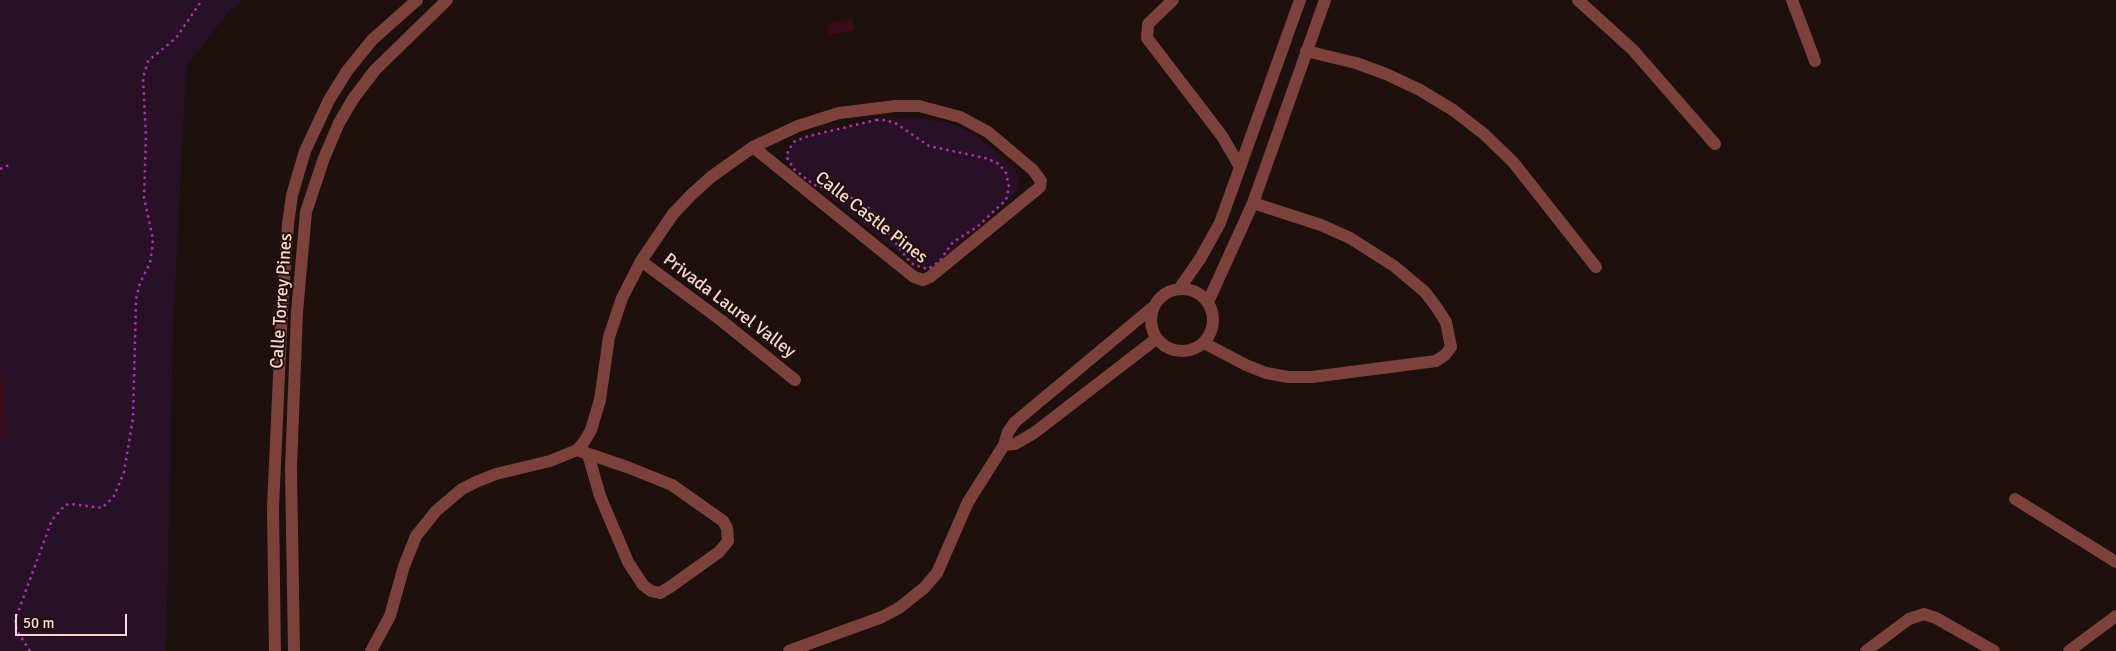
<!DOCTYPE html>
<style>
body{margin:0}
#map{position:relative;width:2116px;height:651px;overflow:hidden;background:#1e110d;font-family:Signika,sans-serif}
canvas{display:block}
.scale{position:absolute;left:15px;top:614px;width:112px;height:22px;box-sizing:border-box;border:2px solid #fdd5cd;border-top:0;padding-left:6px;font-size:15px;line-height:18px;white-space:nowrap;color:#fdd5cd;-webkit-text-stroke:4px #1e110d;paint-order:stroke}
</style>
<div id="map">
<canvas width="2116" height="651"></canvas>
<div class="scale">50 m</div>
</div>
<script>
const c = document.querySelector('canvas').getContext('2d');
c.lineJoin = 'round';
function fillPath(path, color) { c.fillStyle = color; c.fill(path, 'evenodd'); }
const toPath = rows => new Path2D(rows.map(r => 'M' + r).join(''));
function strokePath(path, color, width, dash) { c.strokeStyle = color; c.lineWidth = width; c.lineCap = dash ? 'butt' : 'round'; c.setLineDash(dash || []); c.stroke(path); }
function write(font, color, halo, rows, align = 'center') {
  c.font = font + ' Signika,sans-serif'; c.lineWidth = 4; c.setLineDash([]); c.textBaseline = 'middle'; c.strokeStyle = halo; c.fillStyle = color; for (const [text, x, y, turn = 0] of rows) {
    c.save(); c.translate(x, y); c.rotate((+turn || 0) * Math.PI / 180); c.textAlign = isNaN(turn) ? turn : align; if (halo) c.strokeText(text, 0, 0); c.fillText(text, 0, 0); c.restore();
  }
}
fillPath(toPath([
 [0,0,243,0,228,12,186,67,173,331,166,651,0,651],
 [917,118,950,123,976,135,1014,168,1019,178,1017,191,939,262,928,269,914,265,794,169,787,158,788,151,794,142,805,137,876,120]
]), '#281127');
fillPath(toPath([
 [852,18,855,30,829,35,827,24]
]), '#3a0b19');
strokePath(toPath([
 [0,376,4,438]
]), '#3a0b19', 4.5);
strokePath(toPath([
 [876,120,886,120,897,124,929,146,985,158,999,164,1006,173,1009,187,1006,200,977,227,953,242,939,262,928,269,914,265,910,262,870,209,842,192,814,185,794,169,787,158,788,151,794,142,805,137,876,120],
 [0,169,9,165],
 [30,651,17,631,15,620,52,520,65,505,71,504,102,508,114,496,124,472,133,418,136,299,140,283,150,263,152,250,153,239,144,198,146,136,143,78,148,61,176,38,202,0]
]), '#ab33aa', 2.5, [2.5, 4]);
strokePath(toPath([
 [1173,0,1148,24,1147,38,1222,136,1240,167],
 [1578,0,1633,50,1715,144],
 [1792,0,1815,61],
 [1306,51,1356,63,1386,74,1420,90,1453,110,1484,134,1513,162,1596,267],
 [641,261,722,321,795,380],
 '1151 320a31 31 0 1 1 62 0a31 31 0 1 1-62 0Z',
 [1179,289,1200,259,1220,223,1300,0],
 [1208,302,1253,203,1325,0],
 [1204,343,1246,365,1266,373,1288,377,1312,377,1436,361,1445,355,1451,347,1446,322,1437,308,1425,292,1394,266,1350,238,1321,225,1253,203],
 [1004,445,1015,444,1034,433,1156,339],
 [577,450,627,467,672,485,723,521,727,528,728,541,719,552,670,587,660,593,651,591,643,585,628,562,600,496,588,454],
 [2015,499,2116,562],
 [275,651,273,508,282,308,288,224,292,195,305,151,329,100,347,71,372,40,417,0],
 [294,651,291,468,297,312,306,212,324,158,339,123,353,99,375,70,447,0],
 [371,651,390,616,404,566,416,536,436,511,462,489,476,482,496,474,550,461,577,450,584,442,591,430,600,400,609,337,622,298,641,261,673,214,691,195,711,177,753,147,798,126,839,113,895,106,919,106,960,117,988,132,1033,170,1041,181,1040,187,930,277,923,280,914,277,753,147],
 [789,651,882,617,899,608,924,588,937,573,968,502,1004,445,1008,432,1015,422,1153,307],
 [1866,651,1909,619,1924,614,1936,618,1994,651],
 [2069,651,2116,616]
]), '#7b413a', 12);
write('18px', '#fdd5cd', '#1e110d', [
 ["Calle Castle Pines",871,218,38],
 ["Calle Torrey Pines",282,301,-86],
 ["Privada Laurel Valley",729,306,37]
]);
</script>
